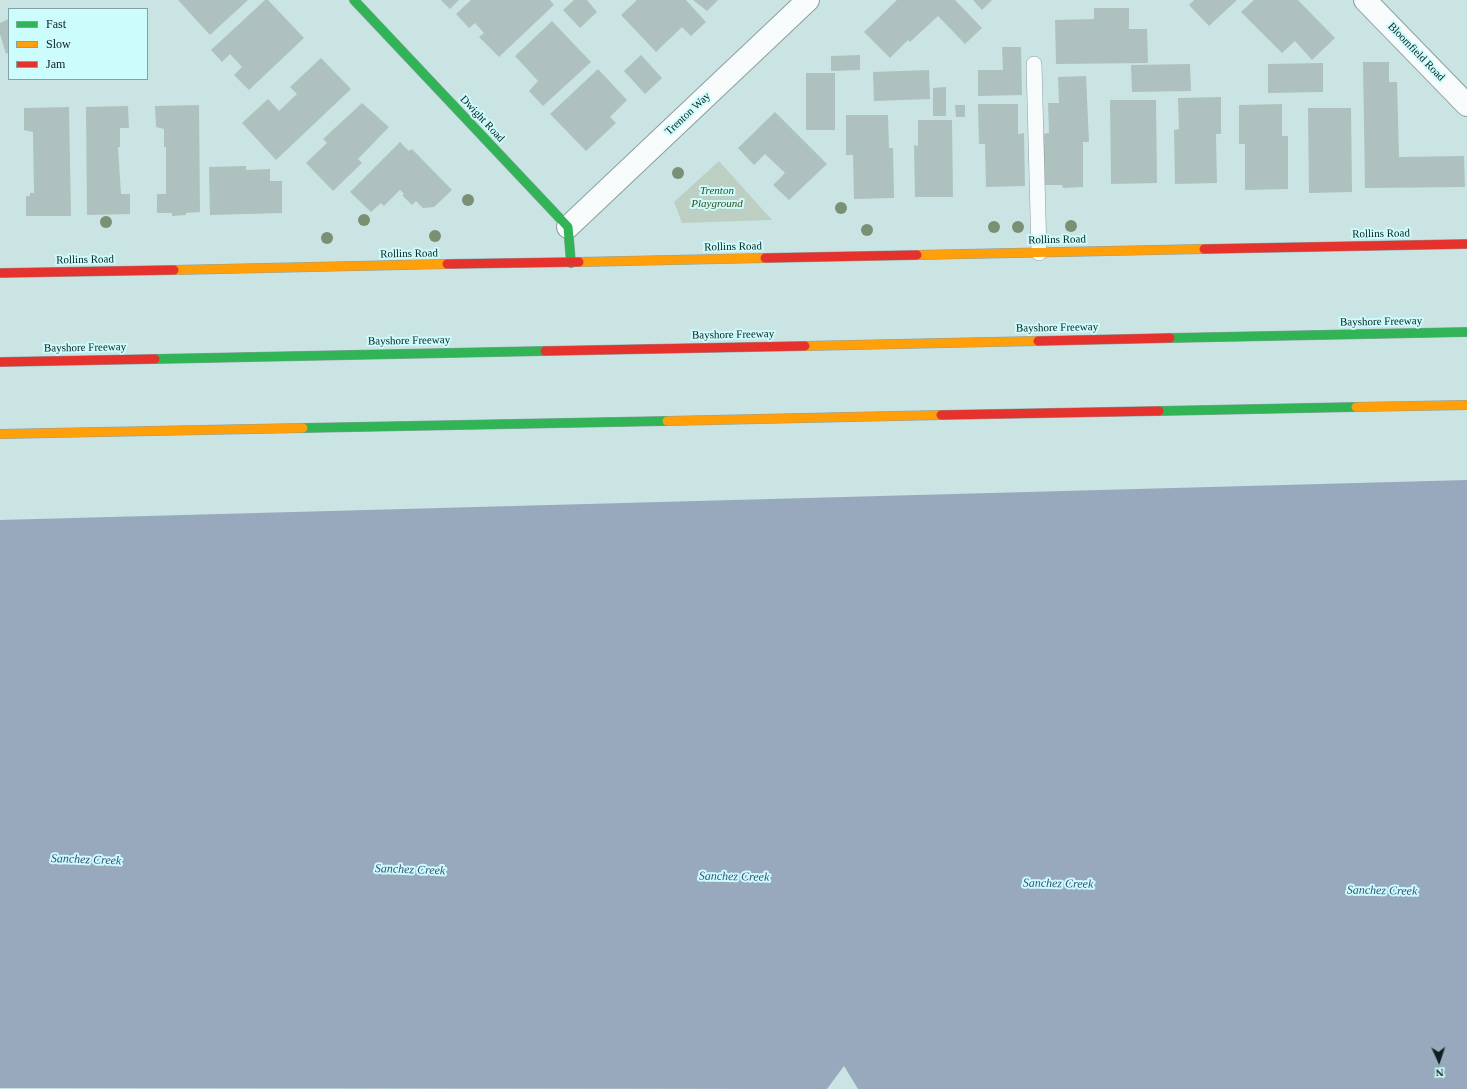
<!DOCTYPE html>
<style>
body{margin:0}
#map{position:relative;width:1467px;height:1089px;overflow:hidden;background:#cae4e4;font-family:"Times New Roman",serif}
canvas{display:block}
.legend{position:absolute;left:8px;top:8px;width:140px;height:72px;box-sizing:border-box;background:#ccfcfc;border:1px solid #80a4a4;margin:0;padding:5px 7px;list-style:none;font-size:12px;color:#0d1f1f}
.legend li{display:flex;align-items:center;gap:8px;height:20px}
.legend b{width:20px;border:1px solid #80a4a4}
.north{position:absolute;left:1419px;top:1041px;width:40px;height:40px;-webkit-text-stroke:3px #ccfcfc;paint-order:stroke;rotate:177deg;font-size:11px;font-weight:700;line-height:16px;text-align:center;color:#0d1f1f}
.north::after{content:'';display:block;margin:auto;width:14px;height:18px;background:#0d1f1f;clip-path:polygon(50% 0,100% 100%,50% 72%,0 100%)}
</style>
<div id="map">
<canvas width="1467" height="1089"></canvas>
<ul class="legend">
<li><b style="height:5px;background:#30b455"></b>Fast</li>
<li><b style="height:5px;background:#ff9f0a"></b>Slow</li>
<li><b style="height:5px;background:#e5322d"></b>Jam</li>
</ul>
<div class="north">N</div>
</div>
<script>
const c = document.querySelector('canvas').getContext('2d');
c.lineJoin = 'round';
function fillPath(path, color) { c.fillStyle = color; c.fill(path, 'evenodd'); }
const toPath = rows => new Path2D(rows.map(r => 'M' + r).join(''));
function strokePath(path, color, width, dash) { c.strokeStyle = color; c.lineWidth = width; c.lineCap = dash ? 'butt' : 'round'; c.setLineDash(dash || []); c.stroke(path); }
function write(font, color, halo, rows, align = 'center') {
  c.font = font + ' "Times New Roman",serif'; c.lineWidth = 4; c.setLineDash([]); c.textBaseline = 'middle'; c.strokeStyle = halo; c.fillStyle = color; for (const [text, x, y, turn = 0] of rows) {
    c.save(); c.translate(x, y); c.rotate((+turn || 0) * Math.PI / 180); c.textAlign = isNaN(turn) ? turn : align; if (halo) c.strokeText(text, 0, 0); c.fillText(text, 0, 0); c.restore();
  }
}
fillPath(toPath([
 [719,161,772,220,682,223,674,202]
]), '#bdcfc3');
fillPath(toPath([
 [1467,480,1467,1089,858,1089,844,1066,827,1089,0,1088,0,520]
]), '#98a9bd');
fillPath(toPath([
 [178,0,248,0,210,35],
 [265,0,268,0,304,38,249,90,234,75,242,67,230,54,222,62,211,50],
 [441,0,459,0,450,9],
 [471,0,550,0,554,5,499,57,479,37,484,33,475,23,469,28,456,14],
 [574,0,587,0,597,12,580,28,563,10],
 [637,0,686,0,706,22,691,36,682,27,656,52,621,15],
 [693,0,718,0,707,11],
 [897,0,955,0,982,28,965,44,938,16,910,42,908,40,890,58,864,32],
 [973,0,992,0,982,10],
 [1194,0,1237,0,1209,26,1189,5],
 [1254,0,1298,0,1335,38,1312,60,1295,41,1282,53,1241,12],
 [1094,8,1129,8,1129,29,1147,29,1148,63,1056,64,1055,20,1094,19],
 [9,19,9,52,6,54,0,34,0,23],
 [552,21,591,62,543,106,529,91,538,81,515,56],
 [1002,47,1021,47,1022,95,978,96,978,70,1003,70],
 [641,55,662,78,645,94,624,71],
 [860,55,860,70,831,71,831,56],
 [321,58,351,89,276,160,242,123,268,99,279,111,297,94,290,87],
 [1363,62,1389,62,1389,82,1397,82,1399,157,1464,156,1465,187,1365,188],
 [1323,63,1323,92,1268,93,1268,64],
 [1190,64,1191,91,1132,92,1131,65],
 [598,69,627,100,610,117,616,123,586,151,550,114],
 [929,70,930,99,874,101,873,72],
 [806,73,835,73,835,130,806,130],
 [1086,76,1089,142,1083,142,1083,187,1063,188,1062,185,1045,185,1043,134,1049,133,1048,103,1059,103,1058,77],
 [946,87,946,116,933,116,933,88],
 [1221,97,1221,134,1216,134,1217,183,1175,184,1174,130,1179,129,1178,98],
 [1110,100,1156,100,1157,183,1111,184],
 [362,103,389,127,358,159,362,163,333,191,306,163,327,143,323,139],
 [978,104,1018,104,1018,134,1024,133,1025,186,986,187,985,144,979,144],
 [1282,104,1282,136,1288,136,1288,189,1245,190,1245,144,1239,144,1239,105],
 [199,105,200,212,186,213,186,215,172,216,172,213,157,213,157,194,166,194,166,147,164,147,164,129,156,127,155,106],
 [955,105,965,105,965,117,956,117],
 [128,106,129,128,120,128,120,147,118,147,121,194,130,194,130,214,87,215,86,107],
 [69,107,71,216,26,216,26,196,30,196,30,193,34,193,33,132,24,130,24,108],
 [1308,108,1351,108,1352,192,1309,193],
 [775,112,827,164,789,200,773,185,785,173,765,154,754,165,738,148],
 [846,115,888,115,889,148,893,148,894,198,854,199,853,155,846,155],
 [918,120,952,120,953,197,915,197,914,145,918,146],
 [400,142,409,151,412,149,452,190,434,207,423,208,416,201,412,205,402,195,404,194,400,190,384,206,381,203,371,212,350,192],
 [246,166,246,170,270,169,270,181,282,181,282,213,210,215,209,167]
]), '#aec1be');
const lane = toPath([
 [1034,64,1039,253]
]);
const street = toPath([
 [1365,0,1467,105],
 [568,227,808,0]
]);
const fast = toPath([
 [354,0,568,227,571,263],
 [1170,338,1467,332],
 [155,359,545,351],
 [1159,411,1356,407],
 [303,428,667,421]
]);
const slow = toPath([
 [917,255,1204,249],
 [579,262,765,258],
 [174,270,447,264],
 [805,346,1038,341],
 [1356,407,1467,405],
 [667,421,941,415],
 [0,434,303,428]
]);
const jam = toPath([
 [1204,249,1467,244],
 [765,258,917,255],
 [447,264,579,262],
 [0,273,174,270],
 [1038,341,1170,338],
 [545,351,805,346],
 [0,362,155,359],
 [941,415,1159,411]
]);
strokePath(lane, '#8a9f9f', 16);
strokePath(street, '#8a9f9f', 24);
strokePath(fast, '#8a9f9f', 10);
strokePath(slow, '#8a9f9f', 10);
strokePath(jam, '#8a9f9f', 10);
strokePath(lane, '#f7fbfb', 15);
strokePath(street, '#f7fbfb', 22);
strokePath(fast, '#30b455', 9);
strokePath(slow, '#ff9f0a', 9);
strokePath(jam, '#e5322d', 9);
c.fillStyle = '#7a9075';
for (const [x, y] of [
 [678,173],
 [468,200],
 [841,208],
 [364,220],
 [106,222],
 [1071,226],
 [994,227],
 [1018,227],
 [867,230],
 [435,236],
 [327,238]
]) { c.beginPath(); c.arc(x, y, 6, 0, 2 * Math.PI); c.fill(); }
write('11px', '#0d1f1f', '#ccfcfc', [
 ["Bloomfield Road",1416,52,46],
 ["Trenton Way",688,114,-43],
 ["Dwight Road",482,119,47],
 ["Rollins Road",1381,234,-1],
 ["Rollins Road",1057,240,-1],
 ["Rollins Road",733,247,-1],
 ["Rollins Road",409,254,-1],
 ["Rollins Road",85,260,-1],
 ["Bayshore Freeway",1381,322,-1],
 ["Bayshore Freeway",1057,328,-1],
 ["Bayshore Freeway",733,335,-1],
 ["Bayshore Freeway",409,341,-1],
 ["Bayshore Freeway",85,348,-1]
]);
write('italic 11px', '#384b1b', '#ccfcfc', [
 ["Trenton",717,191],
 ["Playground",717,204]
]);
write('italic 12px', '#3b4e79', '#ccfcfc', [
 ["Sanchez Creek",86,860,2],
 ["Sanchez Creek",410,870,2],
 ["Sanchez Creek",734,877,1],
 ["Sanchez Creek",1058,884,1],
 ["Sanchez Creek",1382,891,1]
]);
</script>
